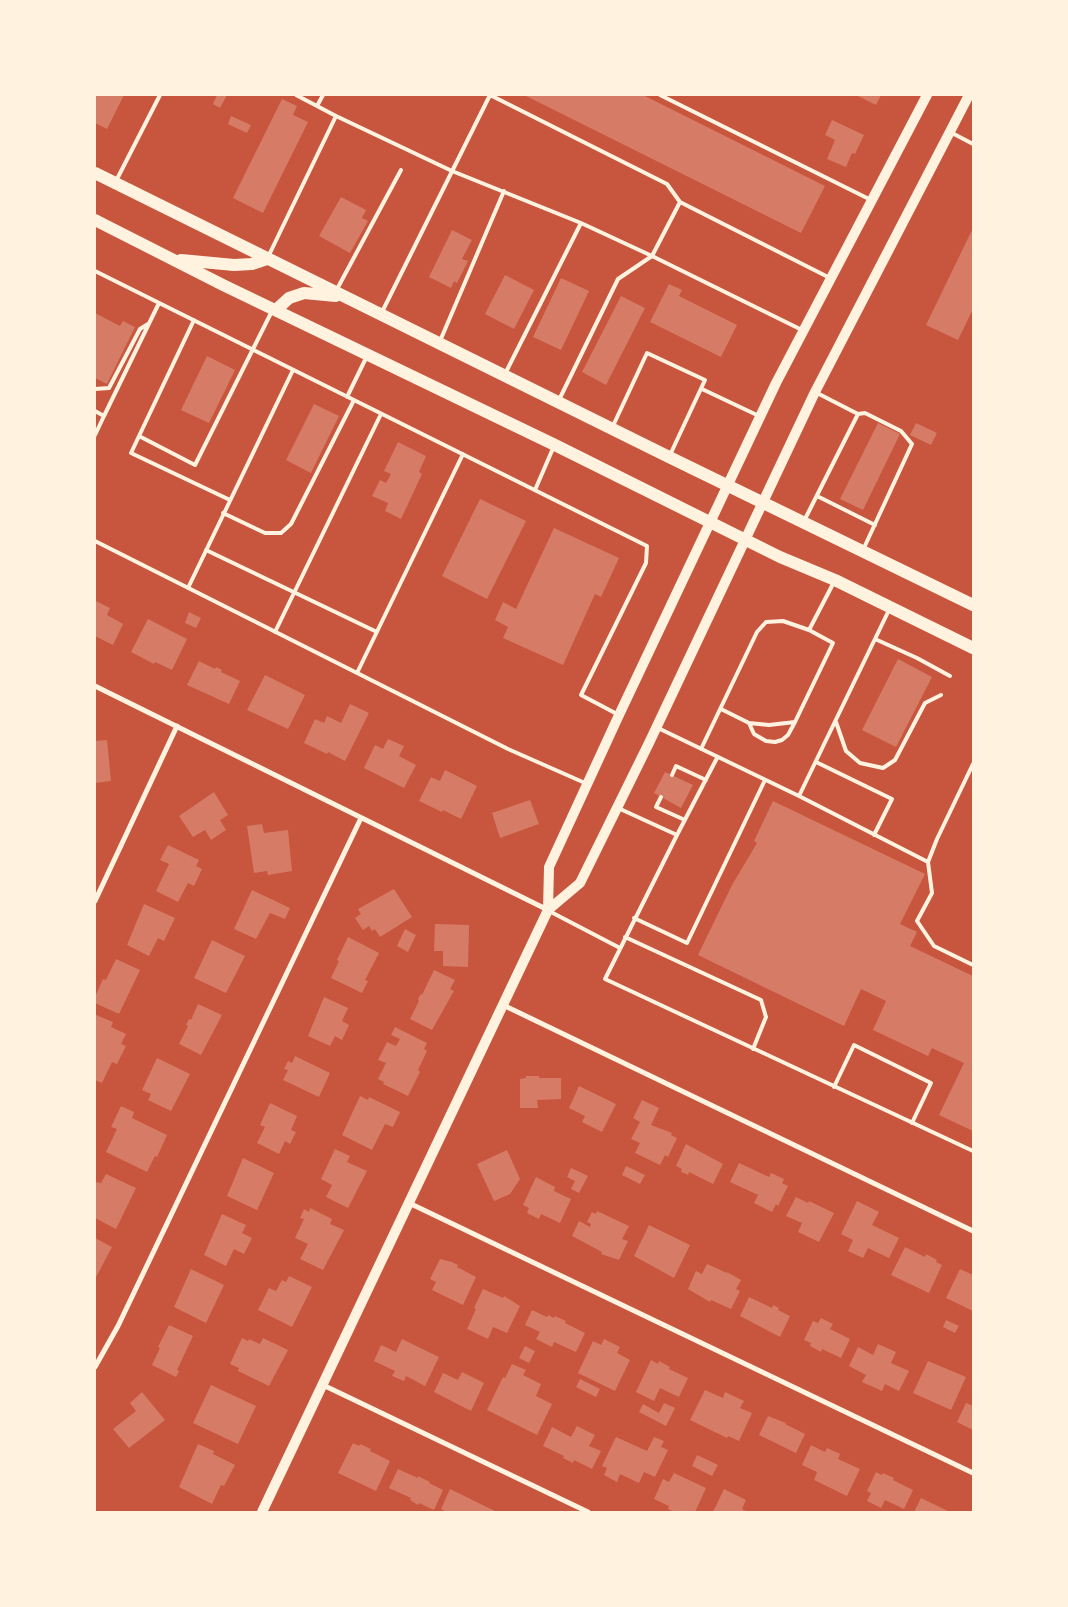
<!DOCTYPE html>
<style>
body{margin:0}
#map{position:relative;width:1068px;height:1607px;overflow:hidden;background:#c8553d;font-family:Cabin,sans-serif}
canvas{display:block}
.frame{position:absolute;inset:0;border:96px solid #fff3e0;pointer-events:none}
</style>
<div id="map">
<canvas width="1068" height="1607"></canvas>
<div class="frame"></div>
</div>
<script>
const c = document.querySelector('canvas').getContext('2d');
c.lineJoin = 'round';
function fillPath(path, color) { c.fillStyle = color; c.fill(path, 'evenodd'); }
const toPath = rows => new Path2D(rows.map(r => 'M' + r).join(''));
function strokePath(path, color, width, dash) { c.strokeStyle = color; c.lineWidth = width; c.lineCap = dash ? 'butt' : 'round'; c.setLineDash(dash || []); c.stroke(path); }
fillPath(toPath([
 [95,95,124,95,107,129,95,123],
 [217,95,227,95,220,108,213,104],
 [524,95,643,95,825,186,801,233],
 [856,95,881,95,876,105],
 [282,99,297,106,293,115,308,122,263,213,233,198],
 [231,116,251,125,247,133,228,124],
 [832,120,864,135,855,154,852,153,846,167,827,159,835,140,825,135],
 [341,197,366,210,362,218,368,221,350,253,319,236],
 [973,228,973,309,958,340,926,325],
 [452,230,472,240,462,259,468,261,457,283,454,281,451,288,429,277],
 [505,275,534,290,514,329,485,314],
 [561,278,589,291,561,350,533,337],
 [669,284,682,290,679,296,737,325,721,357,650,322],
 [621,296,645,308,606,385,582,372],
 [95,313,120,326,123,321,135,327,107,384,95,378],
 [207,356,235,370,209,423,181,410],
 [314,404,339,416,311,473,286,460],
 [878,423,900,434,863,510,840,499],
 [916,423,937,433,931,445,910,435],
 [398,442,426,456,419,472,422,474,401,519,385,511,388,503,372,496,380,480,386,483,391,474,384,471],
 [480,499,526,521,487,599,442,576],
 [554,528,619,558,601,597,595,594,563,665,503,638,508,627,495,620,503,602,516,609],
 [96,601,110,608,107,615,123,624,113,645,95,636],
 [189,612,201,618,196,628,185,623],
 [148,619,187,639,172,670,155,662,154,664,131,652],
 [898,659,932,677,896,747,862,730],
 [199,661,215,669,216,667,222,670,221,672,240,681,229,704,187,685],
 [265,675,305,695,288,729,247,710],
 [350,704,369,713,345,761,328,752,327,754,304,743,315,719,324,723,327,716,341,723],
 [388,739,404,746,399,756,416,765,404,788,364,768,375,745,383,749],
 [107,740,111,781,95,783,95,741],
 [445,770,477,786,461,819,443,810,442,812,419,801,431,777,440,781],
 [665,772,693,785,681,808,654,793],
 [214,792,228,815,220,820,226,830,211,840,205,830,193,837,179,816],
 [530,800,539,824,500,838,492,813],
 [773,801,925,874,900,924,917,932,910,946,973,976,973,1131,939,1115,964,1063,932,1048,928,1056,873,1030,886,1001,861,989,844,1026,698,955,732,885,757,843,754,841],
 [262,824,264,833,288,830,292,871,268,875,267,871,254,873,247,826],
 [168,845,199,860,196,866,202,869,194,886,188,883,178,902,156,891,169,864,160,860],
 [394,889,412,917,380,937,375,929,372,931,369,926,363,930,355,918,361,914,358,909],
 [252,890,290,908,285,919,270,913,256,939,234,929],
 [144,904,175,918,164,941,158,938,149,956,127,945],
 [435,924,469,925,468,967,443,966,443,951,434,951],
 [405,929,416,935,408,952,397,946],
 [348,937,379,953,365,980,368,981,362,993,331,978,339,961,337,960],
 [212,940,245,956,226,993,194,978],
 [116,959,140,970,119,1014,95,1003,95,997,103,979,106,980],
 [434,970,455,980,450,989,454,991,432,1030,410,1019,419,1001,418,1000,419,997,421,994,422,995],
 [324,997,348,1008,342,1021,349,1025,342,1040,335,1036,330,1046,308,1036],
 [198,1004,222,1015,201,1055,179,1044,188,1026,186,1025,189,1019,191,1020],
 [96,1015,113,1022,111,1027,126,1034,121,1044,126,1046,117,1064,112,1062,102,1083,95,1080],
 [395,1027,427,1043,424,1049,427,1051,418,1070,420,1072,408,1096,383,1084,384,1082,378,1079,386,1063,378,1060,387,1042,396,1046,400,1039,391,1035],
 [295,1056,330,1073,319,1097,283,1080,288,1070,284,1069,288,1061,292,1063],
 [157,1058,190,1074,171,1111,148,1100,151,1094,142,1090],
 [526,1076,539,1076,539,1078,561,1078,561,1099,537,1100,538,1108,520,1108,520,1079,526,1078],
 [579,1086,616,1104,602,1132,582,1122,585,1116,569,1108],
 [360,1096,368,1100,369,1097,400,1112,393,1127,385,1124,372,1150,342,1135],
 [642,1100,659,1108,651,1125,672,1133,671,1135,677,1138,668,1157,665,1155,660,1165,635,1153,640,1143,631,1139,640,1122,633,1118],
 [270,1103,297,1116,291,1130,296,1132,290,1144,285,1141,279,1154,257,1143,265,1127,260,1125],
 [121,1106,134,1112,132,1118,167,1135,157,1157,155,1156,147,1172,106,1152,117,1129,111,1127],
 [686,1144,723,1164,713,1184,689,1172,688,1175,684,1173,681,1172,682,1169,676,1166],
 [335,1149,350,1156,347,1162,367,1171,348,1208,326,1197,332,1185,321,1179],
 [507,1150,520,1179,510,1194,494,1201,477,1164],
 [243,1158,274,1173,257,1210,227,1196],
 [739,1163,769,1177,771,1173,784,1179,782,1183,788,1186,778,1206,776,1204,772,1212,754,1203,758,1195,730,1182],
 [626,1166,645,1175,640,1184,622,1175],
 [571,1168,588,1176,579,1193,571,1189,575,1181,567,1177],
 [106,1174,136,1188,116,1229,95,1218,95,1182,101,1183],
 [536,1177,555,1187,554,1191,571,1199,560,1223,541,1214,539,1219,527,1213,529,1208,523,1205],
 [796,1197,808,1203,809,1201,834,1213,819,1242,798,1232,802,1223,786,1216],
 [857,1201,879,1212,872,1225,899,1238,889,1258,868,1248,863,1258,848,1251,853,1240,841,1234],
 [310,1208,332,1219,330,1224,344,1230,323,1270,300,1259,308,1244,295,1238,304,1219,300,1218,304,1209,309,1212],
 [597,1211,629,1226,622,1239,628,1241,619,1260,601,1254,602,1252,572,1236,579,1221,590,1227,591,1224,587,1222,592,1212,596,1214],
 [222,1214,246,1225,242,1233,252,1238,244,1254,234,1249,226,1266,204,1255],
 [649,1225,690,1245,674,1278,634,1256],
 [95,1238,112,1247,95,1279],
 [905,1247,925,1257,926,1254,937,1260,936,1262,942,1265,929,1293,891,1275],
 [440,1259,452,1262,458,1265,457,1267,476,1277,463,1305,432,1290,436,1282,430,1279],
 [707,1264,727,1273,727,1272,741,1280,736,1289,740,1291,731,1309,711,1300,710,1302,688,1289,696,1271,702,1274],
 [191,1269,224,1285,206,1323,174,1307],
 [960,1269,973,1275,973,1311,946,1298],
 [289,1276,312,1287,292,1327,258,1310,269,1288,276,1291,282,1280,286,1282],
 [483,1289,503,1298,504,1296,520,1306,507,1333,493,1327,488,1339,467,1329,476,1309,474,1308],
 [749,1297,772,1308,773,1305,779,1308,778,1310,790,1316,780,1337,740,1316],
 [532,1310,547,1317,548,1315,554,1318,555,1316,566,1321,565,1323,585,1333,576,1352,554,1342,552,1347,536,1339,540,1332,525,1325],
 [821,1318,833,1324,830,1329,850,1339,841,1358,822,1349,821,1352,810,1346,811,1343,804,1340,813,1321,818,1323],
 [946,1320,959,1326,955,1333,943,1327],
 [169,1325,193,1336,177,1370,179,1371,176,1377,152,1365,160,1348,158,1347],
 [242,1338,248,1341,249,1339,260,1344,263,1338,288,1350,269,1386,238,1371,239,1368,230,1364],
 [402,1339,439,1357,425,1386,406,1376,404,1381,392,1376,395,1371,374,1361,381,1345,396,1352],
 [604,1339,620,1347,617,1353,630,1360,615,1391,578,1373,593,1341,601,1345],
 [878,1344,896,1352,891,1363,909,1371,899,1391,885,1384,882,1391,862,1382,866,1375,849,1366,858,1347,873,1355],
 [525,1346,535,1351,529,1363,519,1358],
 [651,1360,658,1364,659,1361,670,1367,669,1369,688,1378,679,1397,660,1388,654,1401,636,1392],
 [928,1361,966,1377,951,1410,913,1393],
 [512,1364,526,1370,523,1375,541,1384,536,1396,552,1404,537,1435,487,1410,503,1377,505,1378],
 [462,1372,484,1383,471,1411,434,1392,443,1373,458,1380],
 [580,1379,600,1389,596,1397,576,1387],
 [211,1385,256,1406,238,1444,193,1423],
 [705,1390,723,1398,725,1392,744,1401,740,1408,752,1413,739,1441,728,1436,727,1438,690,1420],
 [142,1392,165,1420,129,1448,113,1429,136,1411,130,1403],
 [664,1403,675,1408,666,1426,639,1412,643,1404,659,1413],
 [966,1403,973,1406,973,1430,957,1422],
 [768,1416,786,1423,785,1424,805,1434,796,1453,759,1435],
 [577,1426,595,1435,589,1446,601,1451,592,1469,574,1460,573,1463,563,1458,564,1456,543,1446,552,1427,571,1437],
 [616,1437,647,1451,654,1437,664,1441,661,1447,668,1450,655,1477,644,1472,639,1483,620,1474,617,1482,604,1475,607,1468,602,1466],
 [353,1443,359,1446,360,1444,371,1449,370,1451,390,1461,376,1491,338,1473],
 [198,1444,214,1451,213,1454,235,1465,224,1486,221,1485,212,1504,179,1487],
 [811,1445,825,1452,827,1448,840,1454,838,1459,860,1469,847,1496,814,1480,817,1472,802,1465],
 [697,1455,718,1465,712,1476,692,1466],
 [398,1469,418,1478,418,1476,430,1482,429,1483,443,1490,434,1510,419,1503,418,1505,410,1500,411,1498,389,1488],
 [876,1472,882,1475,883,1473,894,1478,893,1480,913,1490,904,1509,885,1500,881,1508,867,1501,871,1493,867,1491],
 [674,1473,706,1488,695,1512,675,1512,668,1509,669,1506,654,1499,663,1479,669,1482],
 [450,1489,497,1512,447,1512,441,1509],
 [724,1489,746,1500,742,1509,748,1512,713,1512],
 [921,1498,950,1512,914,1512]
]), '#d67c66');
strokePath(toPath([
 [296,95,336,116],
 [490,95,667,184,680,202],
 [660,95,871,200],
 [317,106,323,95],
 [952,133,973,144],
 [116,181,160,95],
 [269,255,336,116,452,171,581,223,652,256,680,202,830,278],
 [95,271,647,546,646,563,581,695,617,714],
 [336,291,401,170],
 [382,312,490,95],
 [194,320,131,453,230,500],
 [440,341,504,191],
 [506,372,581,223],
 [95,389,109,388,140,329,148,324],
 [702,389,759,416],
 [347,397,367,356],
 [559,400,618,279,652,256,802,330],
 [95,411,104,416,95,435],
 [858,414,865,413,901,431,912,444,863,550],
 [104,416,159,303],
 [612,428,647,353,705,380,670,455],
 [139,436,195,465,272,311],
 [535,490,554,446],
 [817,496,875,525],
 [223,513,265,533,281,533,291,524,354,400],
 [804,521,858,414,817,393],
 [95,541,508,749,585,783],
 [206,550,377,632],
 [188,588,293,370],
 [275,632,381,414],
 [875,639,917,658,950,676],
 [357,673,463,454],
 [721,709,749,723,769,725,795,722,833,643,809,630],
 [836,722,846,751,860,763,883,768,895,760,925,703,941,695],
 [749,723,754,734,766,741,775,742,782,740,788,735,795,722],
 [658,728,799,796,928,862],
 [701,749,757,632,766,622,783,621,809,630,834,582],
 [816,762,892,799,874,835],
 [973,764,937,839,928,862,932,893,917,921,934,946,973,965],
 [672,775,676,766,706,780],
 [799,796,889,610],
 [661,797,656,807,685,820],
 [618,808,677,835,717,758],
 [677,835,605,979,973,1151],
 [549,911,620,948],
 [634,918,687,943,765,780],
 [625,937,761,1000,766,1017,753,1049],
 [834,1087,854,1045,931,1083,912,1123]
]), '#fff3e0', 4);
strokePath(toPath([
 [95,686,548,910],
 [95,901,177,726],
 [503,1005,973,1231],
 [409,1203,973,1473],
 [95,1367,118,1326,361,818],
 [323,1385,588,1512]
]), '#fff3e0', 5);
strokePath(toPath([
 [548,910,549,867,619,715,776,383,927,95],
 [262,1512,548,910,580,883,649,743,815,392,969,95]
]), '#fff3e0', 10);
strokePath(toPath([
 [95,173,669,457,973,605],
 [95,220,223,285,555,445,780,557,835,580,973,648],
 [181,260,234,265,252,264,267,259],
 [276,310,289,298,304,293,336,296]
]), '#fff3e0', 12);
</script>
